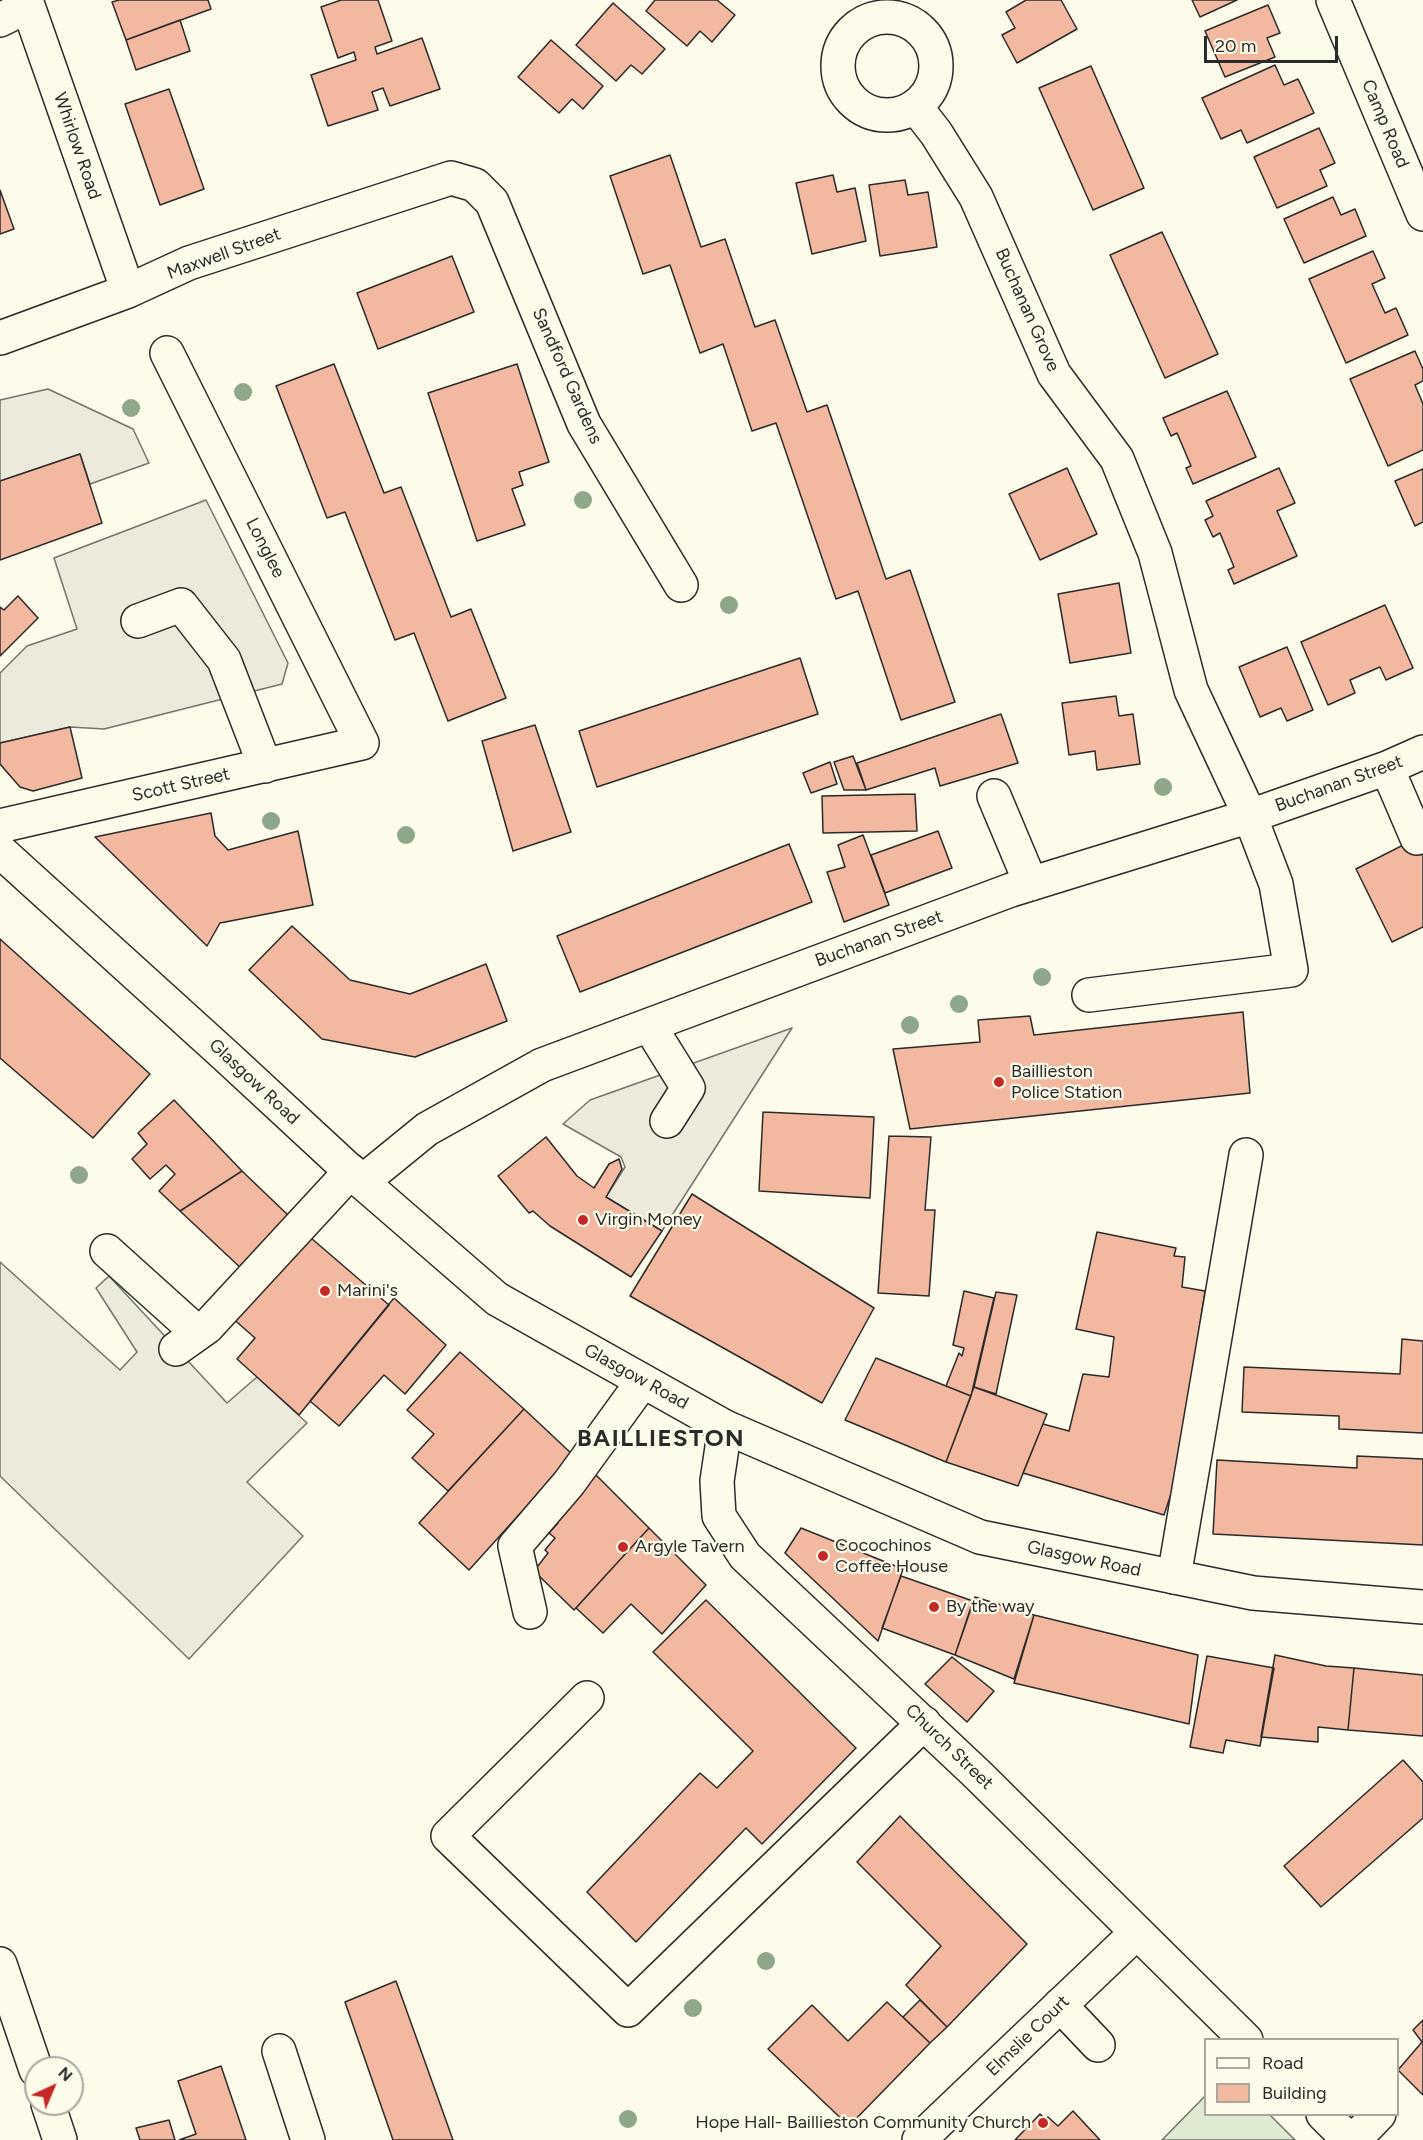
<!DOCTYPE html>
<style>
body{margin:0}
#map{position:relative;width:1423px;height:2140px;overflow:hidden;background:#fdfbea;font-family:Figtree,sans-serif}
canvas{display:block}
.legend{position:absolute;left:1204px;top:2038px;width:195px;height:78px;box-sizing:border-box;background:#fdfbea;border:2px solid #a9a89e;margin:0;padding:8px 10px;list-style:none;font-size:18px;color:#2b2b2b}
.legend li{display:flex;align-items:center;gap:12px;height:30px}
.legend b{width:30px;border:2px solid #a9a89e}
.north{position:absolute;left:24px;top:2056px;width:60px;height:60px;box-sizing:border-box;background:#fdfbea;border:2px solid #a9a89e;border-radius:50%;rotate:44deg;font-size:16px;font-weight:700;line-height:24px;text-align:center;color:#2b2b2b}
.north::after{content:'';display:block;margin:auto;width:21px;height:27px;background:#c62828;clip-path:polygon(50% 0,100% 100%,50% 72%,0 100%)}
.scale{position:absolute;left:1204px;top:36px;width:134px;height:27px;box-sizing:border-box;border:3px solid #2b2b2b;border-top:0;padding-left:8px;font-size:18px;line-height:21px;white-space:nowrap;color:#2b2b2b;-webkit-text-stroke:4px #fdfbea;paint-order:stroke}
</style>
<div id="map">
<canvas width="1423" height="2140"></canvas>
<ul class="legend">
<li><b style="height:8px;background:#fdfbea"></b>Road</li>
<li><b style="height:16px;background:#f2b8a0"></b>Building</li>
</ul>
<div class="north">N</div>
<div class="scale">20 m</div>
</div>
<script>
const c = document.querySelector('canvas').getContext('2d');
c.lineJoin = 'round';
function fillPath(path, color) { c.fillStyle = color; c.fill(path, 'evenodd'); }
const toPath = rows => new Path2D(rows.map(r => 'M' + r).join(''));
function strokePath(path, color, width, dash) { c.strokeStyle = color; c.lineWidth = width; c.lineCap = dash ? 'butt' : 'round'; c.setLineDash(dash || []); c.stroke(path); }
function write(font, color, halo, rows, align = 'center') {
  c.font = font + ' Figtree,sans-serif'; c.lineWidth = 4.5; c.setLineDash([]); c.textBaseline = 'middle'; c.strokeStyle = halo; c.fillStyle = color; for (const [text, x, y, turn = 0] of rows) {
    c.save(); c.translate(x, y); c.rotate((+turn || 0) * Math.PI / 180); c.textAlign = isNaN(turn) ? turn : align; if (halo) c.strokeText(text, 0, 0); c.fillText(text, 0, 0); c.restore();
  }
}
const green = toPath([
 [1205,2096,1206,2114,1270,2115,1295,2140,1162,2140,1205,2096]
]);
fillPath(green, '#deebd1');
strokePath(green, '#74746e', 1.5);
const parking = toPath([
 [48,389,133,429,149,463,90,484,80,454,0,481,0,400,48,389],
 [206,500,288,663,282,684,104,729,70,727,0,743,0,673,27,646,77,629,54,558,206,500],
 [792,1028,662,1231,606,1197,625,1167,621,1157,563,1124,590,1100,792,1028],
 [0,1262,120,1370,137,1352,96,1288,109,1276,227,1403,257,1377,307,1423,247,1482,303,1536,189,1659,0,1476,0,1262]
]);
fillPath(parking, '#eceadb');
strokePath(parking, '#74746e', 1.5);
const building = toPath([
 [119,0,208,0,211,9,126,40,112,2,119,0],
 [341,0,378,0,392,41,375,47,377,54,422,38,440,89,390,106,383,88,372,92,378,110,328,126,311,75,356,60,354,52,338,58,321,7,341,0],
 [655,0,717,0,735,15,712,42,700,31,687,46,646,11,655,0],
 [1026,0,1061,0,1077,29,1017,63,1002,35,1015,28,1006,12,1026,0],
 [1192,0,1237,0,1200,17,1192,0],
 [613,3,665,49,642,74,631,65,616,81,576,45,613,3],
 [1268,5,1280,33,1267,38,1275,57,1225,77,1205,31,1268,5],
 [180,20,190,51,136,70,126,40,180,20],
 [551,40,603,86,583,109,572,99,559,113,518,77,551,40],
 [1275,65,1284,85,1298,79,1314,113,1247,143,1241,130,1221,139,1202,98,1275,65],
 [1091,66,1144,188,1093,210,1039,88,1091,66],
 [169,89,204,189,160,205,125,104,169,89],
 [1319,128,1335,163,1320,170,1327,186,1277,208,1254,157,1319,128],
 [670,155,701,247,725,239,755,327,775,320,807,412,827,405,886,579,910,570,955,702,901,720,858,591,836,599,776,423,752,431,723,344,700,353,670,265,643,274,610,176,670,155],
 [833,175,837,192,855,188,866,241,812,254,796,183,833,175],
 [905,180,908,195,928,192,937,247,880,256,869,185,905,180],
 [0,190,14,229,0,234,0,190],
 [1333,197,1341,215,1355,209,1366,236,1304,263,1284,219,1333,197],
 [1162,232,1218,354,1165,378,1110,255,1162,232],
 [1373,251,1385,278,1372,284,1385,313,1396,308,1408,335,1346,363,1309,279,1373,251],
 [452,256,474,312,378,349,357,293,452,256],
 [1415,351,1423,369,1423,381,1415,385,1423,404,1423,450,1388,466,1350,379,1415,351],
 [334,364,384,493,401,487,451,617,471,609,506,698,448,721,414,633,395,640,345,512,327,518,276,386,334,364],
 [517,364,549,462,519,472,523,485,512,489,525,525,477,541,428,393,517,364],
 [1227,391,1256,457,1193,484,1186,468,1191,466,1177,433,1171,436,1163,418,1227,391],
 [80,454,102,523,0,560,0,481,80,454],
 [1067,468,1097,534,1040,560,1009,494,1067,468],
 [1279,468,1295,503,1277,511,1297,556,1234,584,1228,570,1234,567,1220,533,1213,537,1205,520,1213,516,1206,501,1279,468],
 [1423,469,1423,522,1415,526,1395,481,1423,469],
 [1119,583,1131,653,1070,663,1058,594,1119,583],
 [18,596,38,618,0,656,0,607,4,610,18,596],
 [1385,605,1413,668,1386,680,1380,667,1350,680,1355,693,1328,705,1301,642,1385,605],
 [1287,647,1313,710,1287,721,1281,708,1260,717,1239,667,1287,647],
 [800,658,818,714,597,787,579,731,800,658],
 [1116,696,1119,716,1133,714,1140,764,1097,770,1095,751,1069,755,1062,703,1116,696],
 [1001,714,1018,763,940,786,935,768,866,790,857,763,1001,714],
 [535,725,571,832,513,851,482,741,535,725],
 [70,727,82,778,33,791,20,787,0,764,0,743,70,727],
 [853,756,866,790,844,790,834,762,853,756],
 [830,762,837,784,811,793,803,773,830,762],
 [915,794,917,831,823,833,822,796,915,794],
 [211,813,215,836,228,850,298,831,313,905,220,923,207,946,95,837,211,813],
 [938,831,952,868,885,893,871,855,938,831],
 [863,835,889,905,844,922,827,872,845,867,838,845,863,835],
 [1423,835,1423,927,1392,942,1356,869,1423,835],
 [789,844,812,902,580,992,557,936,789,844],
 [292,926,350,980,410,994,486,964,507,1021,415,1057,322,1039,249,970,292,926],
 [0,939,150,1074,93,1138,0,1058,0,939],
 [1243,1012,1250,1093,910,1129,893,1049,980,1042,978,1020,1030,1016,1034,1035,1243,1012],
 [174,1100,242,1171,180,1211,159,1191,175,1174,166,1165,150,1179,132,1159,147,1144,138,1133,174,1100],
 [763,1112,874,1117,870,1198,759,1191,763,1112],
 [889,1136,931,1137,925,1210,935,1210,929,1296,878,1293,889,1136],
 [546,1137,577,1176,594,1188,609,1164,619,1159,622,1169,606,1197,662,1231,631,1277,550,1226,533,1211,529,1213,498,1176,546,1137],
 [242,1171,290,1217,243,1270,180,1211,242,1171],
 [692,1194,874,1308,822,1403,630,1296,692,1194],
 [304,1232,389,1305,299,1415,237,1359,255,1338,230,1316,304,1232],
 [1097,1232,1176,1248,1174,1256,1185,1257,1182,1287,1205,1291,1177,1476,1164,1515,1023,1473,1043,1424,1069,1431,1083,1374,1109,1377,1114,1337,1076,1329,1097,1232],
 [964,1291,994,1298,971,1396,946,1386,959,1353,962,1356,964,1348,953,1345,964,1291],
 [996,1292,1017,1295,996,1394,974,1387,996,1292],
 [394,1298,446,1345,405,1394,384,1375,339,1426,310,1401,394,1298],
 [1402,1339,1423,1341,1423,1433,1339,1429,1339,1416,1242,1412,1244,1367,1400,1374,1402,1339],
 [460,1352,524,1409,448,1491,412,1458,434,1434,407,1410,460,1352],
 [876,1358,971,1396,946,1462,845,1420,876,1358],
 [974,1387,1047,1414,1018,1486,946,1462,974,1387],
 [524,1409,573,1455,469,1570,419,1523,524,1409],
 [1357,1456,1423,1459,1423,1545,1213,1534,1217,1460,1357,1468,1357,1456],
 [595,1474,649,1528,574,1610,534,1571,548,1553,545,1550,555,1538,549,1533,558,1523,555,1519,595,1474],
 [649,1528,706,1585,662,1634,631,1604,603,1633,576,1608,649,1528],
 [801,1528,903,1569,878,1641,785,1553,801,1528],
 [901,1576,973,1601,955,1655,882,1628,901,1576],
 [975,1597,1034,1615,1014,1679,955,1655,975,1597],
 [706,1600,856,1748,762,1844,746,1828,636,1942,587,1892,700,1773,717,1788,753,1751,653,1652,706,1600],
 [1034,1615,1198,1655,1189,1724,1014,1683,1034,1615],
 [1275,1655,1326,1666,1354,1668,1348,1730,1318,1727,1318,1742,1261,1737,1275,1655],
 [1207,1656,1274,1668,1260,1746,1226,1740,1223,1753,1190,1747,1207,1656],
 [952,1657,994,1691,967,1722,925,1684,952,1657],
 [1354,1668,1423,1675,1423,1736,1348,1730,1354,1668],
 [1403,1760,1423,1782,1423,1818,1321,1907,1284,1866,1403,1760],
 [900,1816,1027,1944,947,2027,906,1985,941,1946,857,1862,900,1816],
 [396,1981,453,2140,393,2140,345,2002,396,1981],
 [920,2000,947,2027,930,2043,903,2017,920,2000],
 [887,2002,930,2043,849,2126,768,2049,812,2005,848,2041,887,2002],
 [1423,2020,1423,2095,1398,2070,1422,2042,1413,2030,1423,2020],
 [221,2066,246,2140,179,2140,196,2134,178,2081,221,2066],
 [1073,2111,1100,2140,1015,2140,1040,2114,1046,2120,1048,2117,1058,2126,1073,2111],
 [169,2120,175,2140,140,2140,136,2128,169,2120]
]);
fillPath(building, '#f2b8a0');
strokePath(building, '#2b2b2b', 1.5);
const minor = toPath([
 [26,0,128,291],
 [1333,0,1423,214],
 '838 66a49 49 0 1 1 98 0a49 49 0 1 1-98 0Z',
 [0,20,28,6],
 [915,106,936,133,976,197,1054,374,1117,459,1155,553,1191,690,1250,816,1276,884,1291,970,1089,995],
 [0,338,128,291,189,263,451,178,475,185,492,202,584,424,681,585],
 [138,621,181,605,224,660,265,766],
 [1387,768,1417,838],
 [994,796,1031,884],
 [0,826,362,743,167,353],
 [649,1025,688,1088,667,1121],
 [362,1182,427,1129,542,1065,1011,890,1250,816,1387,768,1423,752],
 [107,1251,198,1333],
 [176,1349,207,1327,351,1171],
 [725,1427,717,1481,719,1516,745,1556,978,1775,1246,2040],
 [1174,1577,1246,1155],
 [530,1612,515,1546,569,1483,643,1381],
 [587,1698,448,1836,628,2010,924,1723],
 [0,1964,36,2070],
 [1060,2005,1098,2045],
 [279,2051,308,2140],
 [48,2104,60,2140],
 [1323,2114,1349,2140],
 [919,2140,1136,1933],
 [1354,2140,1379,2114]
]);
const major = toPath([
 [0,851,226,1056,362,1182,497,1299,725,1427,980,1537,1253,1593,1423,1607]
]);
strokePath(minor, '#2b2b2b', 36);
strokePath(major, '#2b2b2b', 36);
strokePath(minor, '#fdfbea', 33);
strokePath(major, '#fdfbea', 33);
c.fillStyle = '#8ea78a';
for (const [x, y] of [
 [243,392],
 [131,408],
 [583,500],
 [729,605],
 [1163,787],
 [271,821],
 [406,835],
 [1042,977],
 [959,1004],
 [910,1025],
 [79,1175],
 [766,1961],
 [693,2008],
 [628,2119]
]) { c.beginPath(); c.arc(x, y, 9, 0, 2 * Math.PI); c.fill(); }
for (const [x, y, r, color] of [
 [999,1082,6,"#c62828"],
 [583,1220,6,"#c62828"],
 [325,1291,6,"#c62828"],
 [623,1547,6,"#c62828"],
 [823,1556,6,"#c62828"],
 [934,1607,6,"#c62828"],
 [1043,2123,6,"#c62828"]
]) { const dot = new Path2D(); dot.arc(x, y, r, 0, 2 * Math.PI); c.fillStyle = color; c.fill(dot); strokePath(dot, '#fdfbea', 2); }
write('18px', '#2b2b2b', '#fdfbea', [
 ["Camp Road",1385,124,67],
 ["Whirlow Road",77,146,71],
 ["Maxwell Street",224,254,-20],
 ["Buchanan Grove",1027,310,66],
 ["Sandford Gardens",567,376,66],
 ["Longlee",265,548,63],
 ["Buchanan Street",1339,784,-20],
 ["Scott Street",181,785,-13],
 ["Buchanan Street",879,939,-20],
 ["Glasgow Road",254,1082,43],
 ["Glasgow Road",636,1377,29],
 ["Glasgow Road",1084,1559,12],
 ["Church Street",949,1747,44],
 ["Elmslie Court",1028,2036,-44]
]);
write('18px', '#2b2b2b', '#fdfbea', [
 ["Baillieston",1011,1072],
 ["Police Station",1011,1093],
 ["Virgin Money",595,1220],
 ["Marini's",337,1291],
 ["Cocochinos",835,1546],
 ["Coffee House",835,1567],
 ["Argyle Tavern",635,1547],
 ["By the way",946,1607],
 ["Hope Hall- Baillieston Community Church",1031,2123,"right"]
], 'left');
c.letterSpacing = '1.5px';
write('bold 24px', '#2b2b2b', '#fdfbea', [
 ["BAILLIESTON",661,1439]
]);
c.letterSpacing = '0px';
</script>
